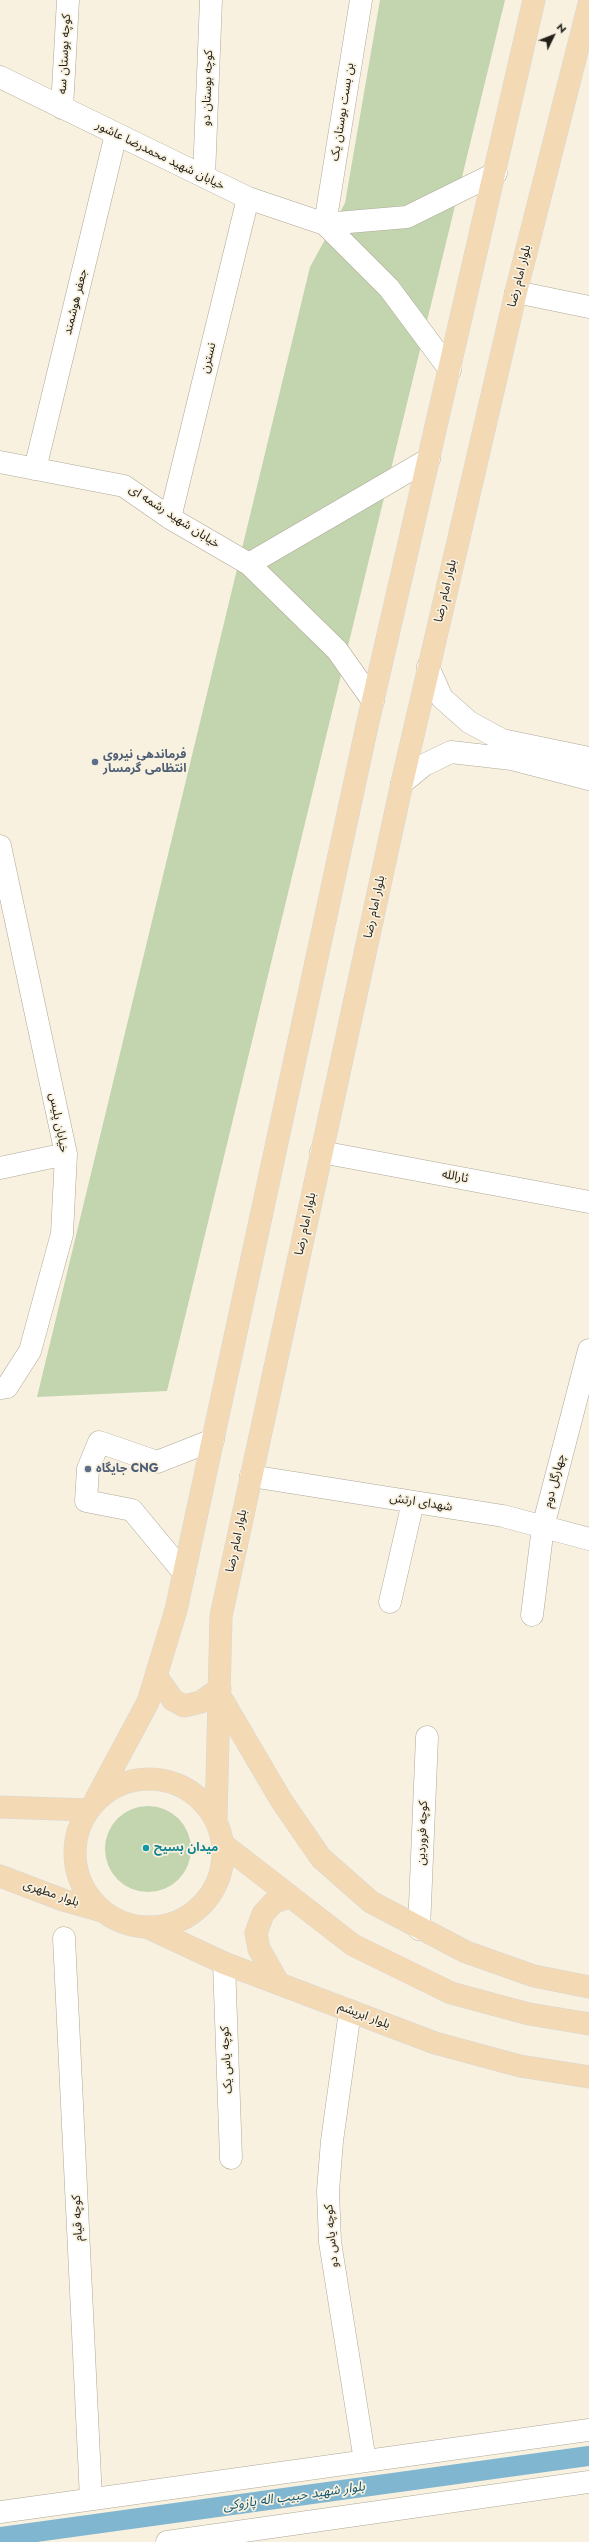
<!DOCTYPE html>
<meta charset="utf-8">
<style>
body{margin:0}
#map{position:relative;width:589px;height:2542px;overflow:hidden;background:#f8f1df;font-family:Jost,sans-serif}
canvas{display:block}
.north{position:absolute;left:533px;top:16px;width:40px;height:40px;-webkit-text-stroke:3px #f8f1df;paint-order:stroke;rotate:47deg;font-size:11px;font-weight:700;line-height:16px;text-align:center;color:#23201a}
.north::after{content:'';display:block;margin:auto;width:14px;height:18px;background:#23201a;clip-path:polygon(50% 0,100% 100%,50% 72%,0 100%)}
</style>
<div id="map">
<canvas width="589" height="2542"></canvas>
<div class="north">N</div>
</div>
<script>
const c = document.querySelector('canvas').getContext('2d');
c.lineJoin = 'round';
function fillPath(path, color) { c.fillStyle = color; c.fill(path, 'evenodd'); }
const toPath = rows => new Path2D(rows.map(r => 'M' + r).join(''));
function strokePath(path, color, width, dash) { c.strokeStyle = color; c.lineWidth = width; c.lineCap = dash ? 'butt' : 'round'; c.setLineDash(dash || []); c.stroke(path); }
function write(font, color, halo, rows, align = 'center') {
  c.font = font + ' Jost,"Noto Sans Arabic",sans-serif'; c.lineWidth = 3.5; c.setLineDash([]); c.textBaseline = 'middle'; c.strokeStyle = halo; c.fillStyle = color; for (const [text, x, y, turn = 0] of rows) {
    c.save(); c.translate(x, y); c.rotate((+turn || 0) * Math.PI / 180); c.textAlign = isNaN(turn) ? turn : align; if (halo) c.strokeText(text, 0, 0); c.fillText(text, 0, 0); c.restore();
  }
}
fillPath(toPath([
 [380,0,505,0,167,1391,37,1397,310,267,345,203],
 '105 1849a43 43 0 1 1 86 0a43 43 0 1 1-86 0Z'
]), '#c3d5af');
strokePath(toPath([
 [0,2537,589,2456]
]), '#80b6d0', 20);
const minor = toPath([
 [0,77,248,198,325,224,361,0],
 [62,108,68,0],
 [204,176,211,0],
 [516,292,589,307],
 [450,370,389,288,325,224,407,217,496,173],
 [0,462,124,486,170,518,249,564,337,650,373,701],
 [35,469,116,134],
 [170,518,248,198],
 [249,564,429,459],
 [428,667,442,698,469,722,502,740,589,758],
 [402,783,424,765,451,752,512,759,589,779],
 [0,846,66,1154,62,1234,30,1351,7,1387,0,1388],
 [321,1152,589,1202],
 [0,1168,66,1154],
 [251,1476,503,1516,589,1539],
 [184,1573,132,1510,86,1501,88,1469,99,1442,157,1462,213,1440],
 [390,1602,413,1502],
 [532,1615,543,1527,589,1350],
 [419,1929,427,1737],
 [64,1938,91,2499],
 [224,1963,231,2158],
 [350,2011,332,2141,328,2191,330,2242,365,2461],
 [0,2512,589,2430],
 [167,2542,589,2482]
]);
const major = toPath([
 [156,1676,173,1700,184,1706,201,1702,220,1688],
 [220,1696,281,1800,321,1858,371,1902,466,1952,534,1976,589,1987],
 '75 1853a74 74 0 1 1 148 0a74 74 0 1 1-148 0Z',
 [96,1799,148,1702,176,1610,367,726,534,0],
 [0,1807,88,1810],
 [216,1819,221,1616,402,783,516,292,589,4],
 [224,1845,353,1945,451,1993,529,2014,589,2024],
 [0,1876,63,1900,102,1911],
 [149,1928,224,1963,435,2043,520,2066,589,2077],
 [279,1984,259,1949,256,1933,263,1914,274,1902,291,1897]
]);
strokePath(minor, '#afa897', 23);
strokePath(major, '#d7d7d6', 23);
strokePath(minor, '#fff', 22);
strokePath(major, '#f4d9b5', 22);
for (const [x, y, r, color] of [
 [95,762,4,"#5c6f8a"],
 [88,1469,4,"#5c6f8a"],
 [146,1848,4,"#0f9aa8"]
]) { const dot = new Path2D(); dot.arc(x, y, r, 0, 2 * Math.PI); c.fillStyle = color; c.fill(dot); strokePath(dot, '#f8f1df', 1.5); }
write('12px', '#23201a', '#f8f1df', [
 ["کوچه بوستان سه",65,54,-87],
 ["کوچه بوستان دو",208,88,-88],
 ["بن بست بوستان یک",343,112,-81],
 ["خیابان شهید محمدرضا عاشور",160,156,26],
 ["بلوار امام رضا",520,276,-76],
 ["جعفر هوشمند",76,302,-76],
 ["نسترن",209,358,-76],
 ["خیابان شهید رشمه ای",174,517,33],
 ["بلوار امام رضا",446,591,-77],
 ["بلوار امام رضا",375,907,-78],
 ["خیابان پلیس",58,1123,79],
 ["ثارالله",455,1177,11],
 ["بلوار امام رضا",306,1224,-78],
 ["چهارگل دوم",555,1481,-75],
 ["شهدای ارتش",421,1503,9],
 ["بلوار امام رضا",237,1541,-78],
 ["کوچه فروردین",423,1833,-88],
 ["بلوار مطهری",51,1894,19],
 ["بلوار ابریشم",364,2016,21],
 ["کوچه یاس یک",227,2060,-93],
 ["کوچه قیام",78,2218,-93],
 ["کوچه یاس دو",332,2236,-95]
]);
write('bold 12px', '#4e5e75', '#f8f1df', [
 ["فرماندهی نیروی",103,755],
 ["انتظامی گرمسار",103,769],
 ["جایگاه CNG",96,1469]
], 'left');
write('bold 12px', '#0d838f', '#f8f1df', [
 ["میدان بسیح",154,1848]
], 'left');
write('italic 13px', '#0f5670', '#f8f1df', [
 ["بلوار شهید حبیب اله پازوکی",294,2497,-8]
]);
</script>
